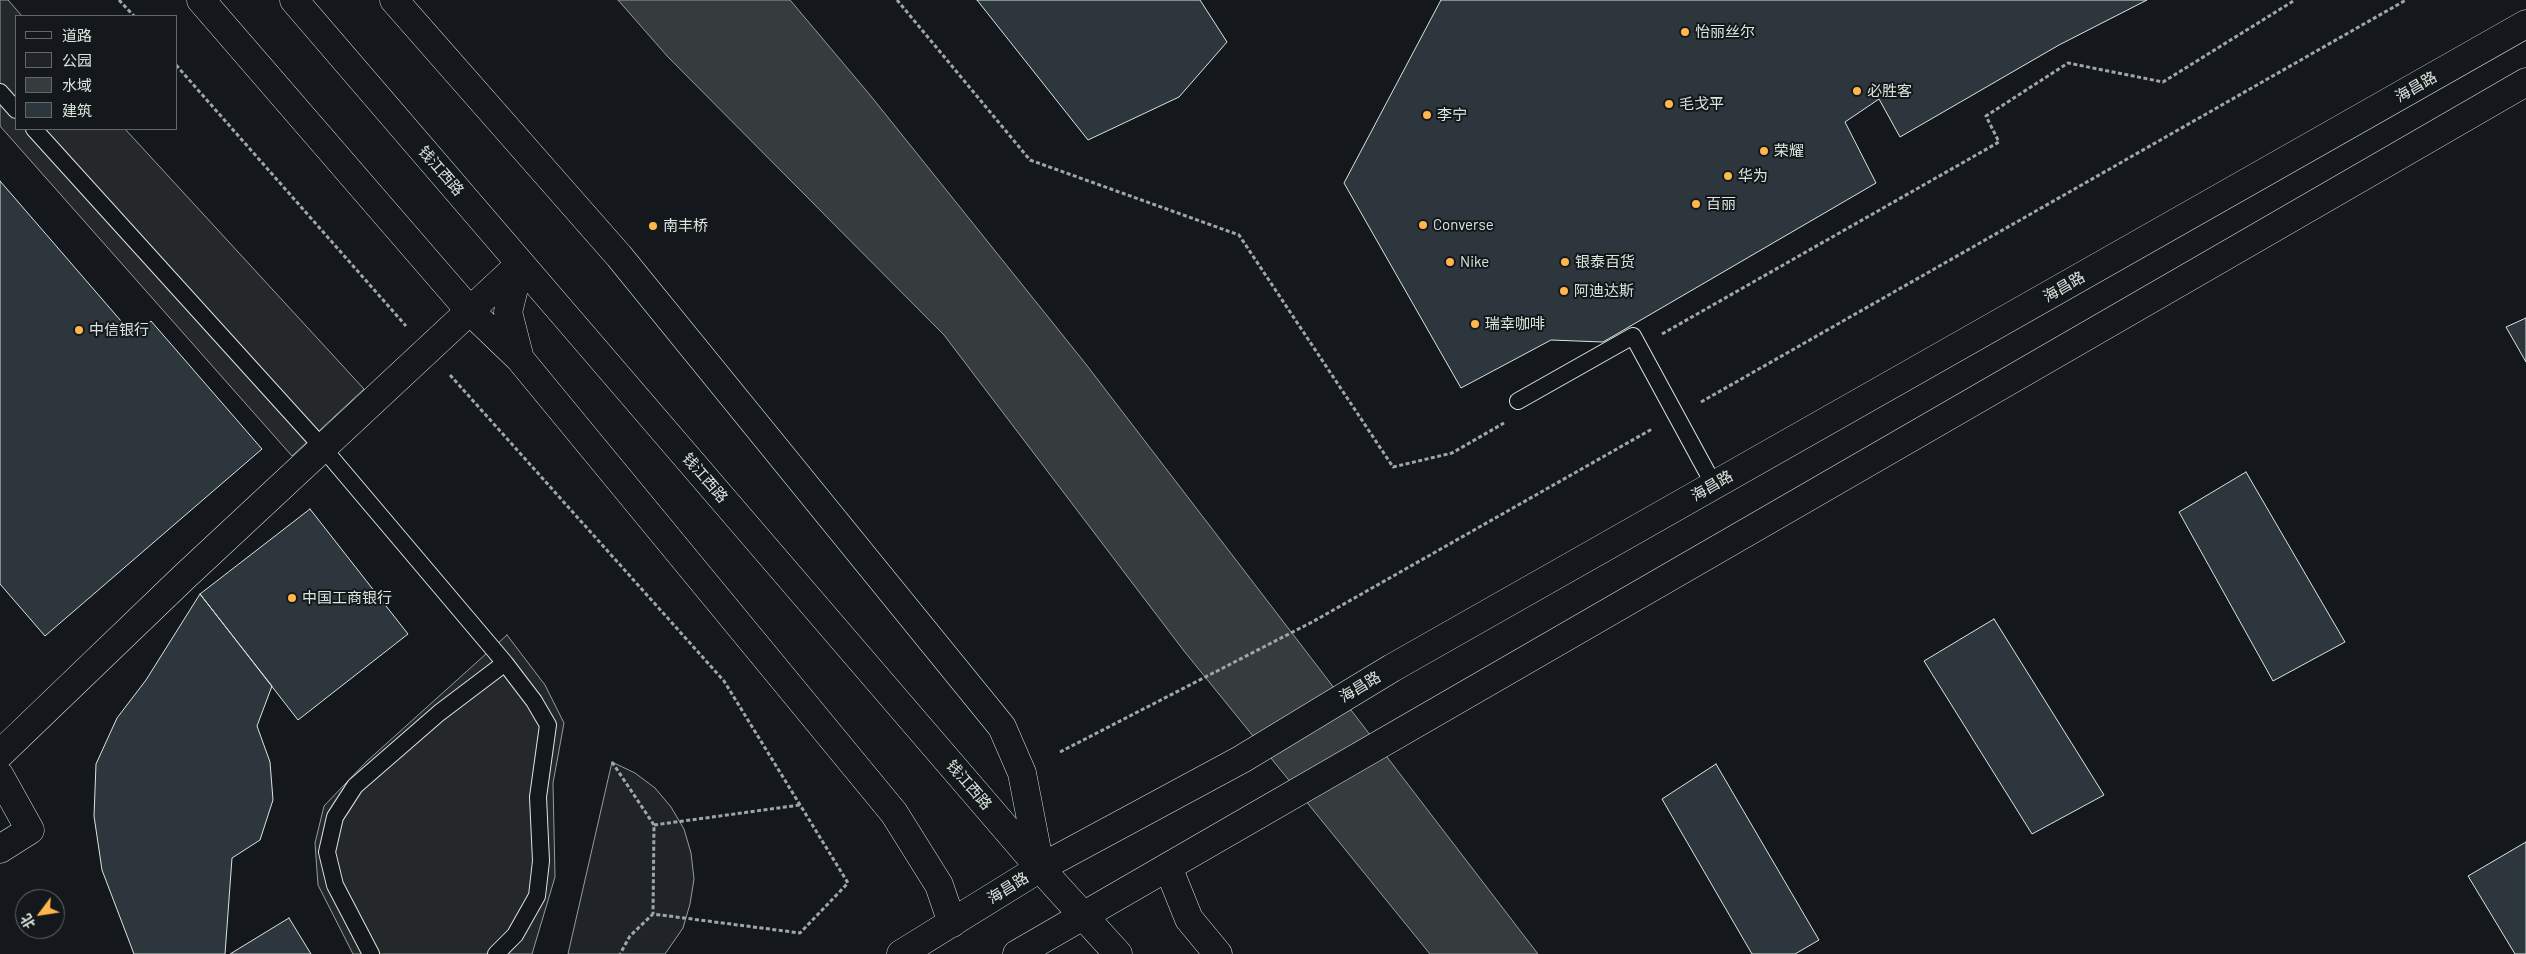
<!DOCTYPE html>
<meta charset="utf-8">
<style>
body{margin:0}
#map{position:relative;width:2526px;height:954px;overflow:hidden;background:#14181c;font-family:Barlow,"Noto Sans SC",sans-serif}
canvas{display:block}
.legend{position:absolute;left:15px;top:15px;width:162px;height:115px;box-sizing:border-box;background:#14181c;border:1px solid #626a69;margin:0;padding:6px 9px;list-style:none;font-size:15px;color:#d8e6dc}
.legend li{display:flex;align-items:center;gap:10px;height:25px}
.legend b{width:25px;border:1px solid #626a69}
.north{position:absolute;left:15px;top:889px;width:50px;height:50px;box-sizing:border-box;background:#14181c;border:1px solid #626a69;border-radius:50%;rotate:239deg;font-size:14px;font-weight:700;line-height:20px;text-align:center;color:#d8e6dc}
.north::after{content:'';display:block;margin:auto;width:18px;height:22px;background:#ffb74d;clip-path:polygon(50% 0,100% 100%,50% 72%,0 100%)}
</style>
<div id="map">
<canvas width="2526" height="954"></canvas>
<ul class="legend">
<li><b style="height:6px;background:#14181c"></b>道路</li>
<li><b style="height:14px;background:#202428"></b>公园</li>
<li><b style="height:14px;background:#363b3e"></b>水域</li>
<li><b style="height:14px;background:#2c363c"></b>建筑</li>
</ul>
<div class="north">北</div>
</div>
<script>
const c = document.querySelector('canvas').getContext('2d');
c.lineJoin = 'round';
function fillPath(path, color) { c.fillStyle = color; c.fill(path, 'evenodd'); }
const toPath = rows => new Path2D(rows.map(r => 'M' + r).join(''));
function strokePath(path, color, width, dash) { c.strokeStyle = color; c.lineWidth = width; c.lineCap = dash ? 'butt' : 'round'; c.setLineDash(dash || []); c.stroke(path); }
function write(font, color, halo, rows, align = 'center') {
  c.font = font + ' Barlow,"Noto Sans SC",sans-serif'; c.lineWidth = 4; c.setLineDash([]); c.textBaseline = 'middle'; c.strokeStyle = halo; c.fillStyle = color; for (const [text, x, y, turn = 0] of rows) {
    c.save(); c.translate(x, y); c.rotate((+turn || 0) * Math.PI / 180); c.textAlign = isNaN(turn) ? turn : align; if (halo) c.strokeText(text, 0, 0); c.fillText(text, 0, 0); c.restore();
  }
}
const green = toPath([
 [612,762,635,773,655,788,671,807,684,829,691,853,694,879,690,904,683,928,665,954,568,954,612,762]
]);
fillPath(green, '#202428');
strokePath(green, '#939e99', 1);
const parking = toPath([
 [0,0,8,0,22,16,16,16,16,129,125,129,364,389,292,456,0,126,0,0],
 [507,635,545,685,564,723,553,783,555,877,532,954,353,954,318,885,315,843,324,806,366,762,507,635]
]);
fillPath(parking, '#24282b');
strokePath(parking, '#939e99', 1);
const water = toPath([
 [618,0,790,0,870,95,1085,363,1538,954,1430,954,1184,651,944,335,668,57,618,0]
]);
fillPath(water, '#363b3e');
strokePath(water, '#939e99', 1);
const building = toPath([
 [977,0,1200,0,1227,42,1179,97,1088,140,977,0],
 [1441,0,2147,0,2059,45,1900,137,1879,99,1845,122,1876,183,1603,342,1551,340,1461,388,1344,183,1441,0],
 [0,181,134,336,151,321,262,449,45,636,0,584,0,181],
 [2526,318,2526,362,2506,327,2526,318],
 [2246,472,2345,642,2273,681,2179,512,2246,472],
 [310,509,408,634,298,720,200,594,310,509],
 [200,594,272,686,257,726,270,762,273,800,260,840,232,858,225,954,134,954,102,870,94,816,96,764,117,718,146,680,200,594],
 [1994,619,2104,795,2032,834,1924,661,1994,619],
 [1716,764,1819,940,1795,954,1752,954,1662,799,1716,764],
 [2526,842,2526,954,2515,954,2468,876,2526,842],
 [289,918,311,954,230,954,289,918]
]);
fillPath(building, '#2c363c');
strokePath(building, '#d8e6dc', 1);
const lane = toPath([
 [0,92,16,110],
 [34,129,323,448,505,663,439,713,355,786,335,817,327,852,335,885,371,954],
 [1518,401,1633,336,1714,485],
 [496,954,515,935,537,896,541,861,538,797,548,725,534,701,505,663]
]);
const street = toPath([
 [0,754,183,578,520,264],
 [0,776,30,830,0,849]
]);
const secondary = toPath([
 [201,0,470,311,520,359,894,813,939,885,952,923],
 [294,0,1040,868,1118,954],
 [394,0,619,256,1002,727,1022,773,1040,866],
 [520,359,508,312,520,264],
 [1168,867,1189,919,1218,954]
]);
const primary = toPath([
 [901,954,1040,868,1242,759,1392,668,2526,24],
 [1017,954,2526,82]
]);
strokePath(lane, '#d8e6dc', 18);
strokePath(street, '#d8e6dc', 29);
strokePath(secondary, '#d8e6dc', 29);
strokePath(primary, '#d8e6dc', 29);
strokePath(toPath([
 [119,0,134,16],
 [897,0,1030,160,1239,235,1393,467,1452,453,1504,423],
 [176,65,406,326],
 [1662,334,1999,142,1986,116,2068,63,2163,82,2295,0],
 [450,375,724,681,848,883,800,933,653,914,630,936,620,954],
 [1701,402,2406,0],
 [1060,752,1314,621,1652,429],
 [612,762,654,825,653,914],
 [654,825,800,805]
]), '#9da8a2', 3, [4, 2.5]);
strokePath(lane, '#14181c', 16);
strokePath(street, '#14181c', 28);
strokePath(secondary, '#14181c', 28);
strokePath(primary, '#14181c', 28);
for (const [x, y, r, color] of [
 [1685,32,5,"#ffb74d"],
 [1857,91,5,"#ffb74d"],
 [1669,104,5,"#ffb74d"],
 [1427,115,5,"#ffb74d"],
 [1764,151,5,"#ffb74d"],
 [1728,176,5,"#ffb74d"],
 [1696,204,5,"#ffb74d"],
 [1423,225,5,"#ffb74d"],
 [653,226,5,"#ffb74d"],
 [1450,262,5,"#ffb74d"],
 [1565,262,5,"#ffb74d"],
 [1564,291,5,"#ffb74d"],
 [1475,324,5,"#ffb74d"],
 [79,330,5,"#ffb74d"],
 [292,598,5,"#ffb74d"]
]) { const dot = new Path2D(); dot.arc(x, y, r, 0, 2 * Math.PI); c.fillStyle = color; c.fill(dot); strokePath(dot, '#14181c', 2); }
write('15px', '#d8e6dc', '#14181c', [
 ["怡丽丝尔",1695,32],
 ["必胜客",1867,91],
 ["毛戈平",1679,104],
 ["李宁",1437,115],
 ["荣耀",1774,151],
 ["华为",1738,176],
 ["百丽",1706,204],
 ["Converse",1433,225],
 ["南丰桥",663,226],
 ["Nike",1460,262],
 ["银泰百货",1575,262],
 ["阿迪达斯",1574,291],
 ["瑞幸咖啡",1485,324],
 ["中信银行",89,330],
 ["中国工商银行",302,598]
], 'left');
write('15px', '#d8e6dc', '#14181c', [
 ["海昌路",2416,87,-30],
 ["钱江西路",441,171,49],
 ["海昌路",2064,287,-30],
 ["钱江西路",705,478,49],
 ["海昌路",1712,486,-30],
 ["海昌路",1360,687,-31],
 ["钱江西路",969,785,49],
 ["海昌路",1008,888,-32]
]);
</script>
